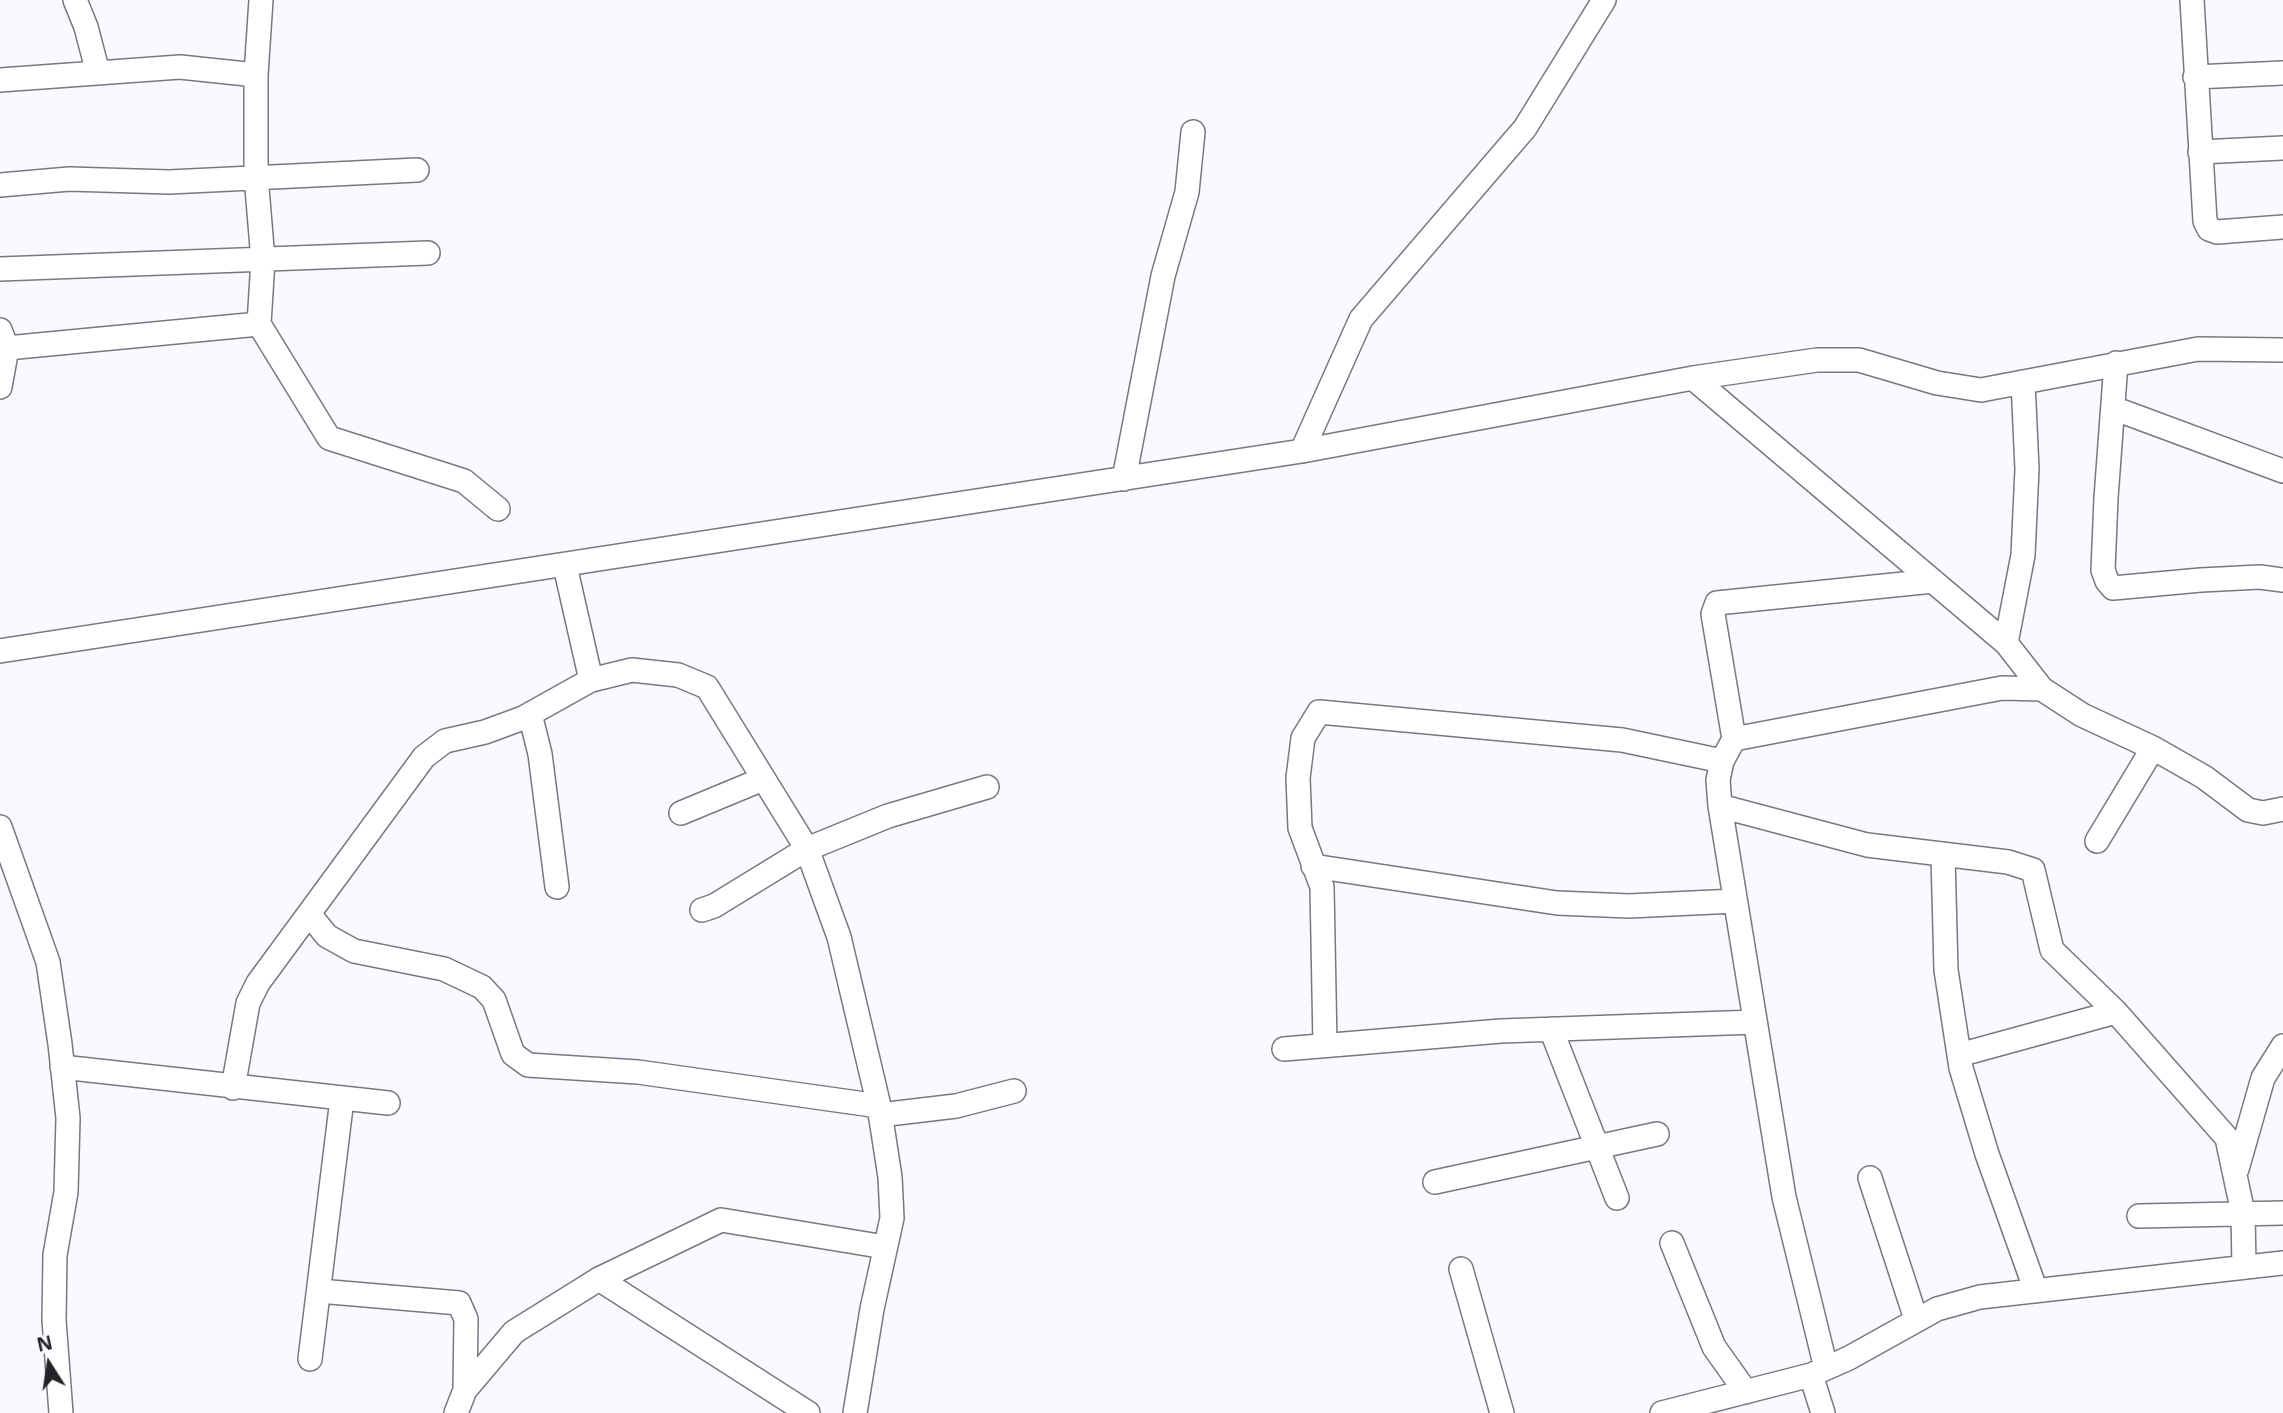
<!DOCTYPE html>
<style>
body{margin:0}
#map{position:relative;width:2283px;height:1413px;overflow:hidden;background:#faf9ff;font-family:"Noto Sans",sans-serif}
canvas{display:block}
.north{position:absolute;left:14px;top:1329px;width:70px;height:70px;-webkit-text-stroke:5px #faf9ff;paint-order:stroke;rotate:348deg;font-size:19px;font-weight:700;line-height:28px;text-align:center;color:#242327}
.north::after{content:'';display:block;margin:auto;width:24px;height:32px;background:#242327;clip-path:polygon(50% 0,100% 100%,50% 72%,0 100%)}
</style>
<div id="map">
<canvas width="2283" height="1413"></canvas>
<div class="north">N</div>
</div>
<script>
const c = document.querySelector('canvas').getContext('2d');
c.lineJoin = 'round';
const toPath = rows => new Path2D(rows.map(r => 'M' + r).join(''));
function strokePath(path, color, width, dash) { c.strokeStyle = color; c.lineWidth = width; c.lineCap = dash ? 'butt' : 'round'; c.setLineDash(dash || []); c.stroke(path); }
const minor = toPath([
 [75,0,86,27,98,73],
 [2192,0,2205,221,2209,229,2217,232,2283,227],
 [256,75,256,176,263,260,259,324,329,438,464,481,498,509],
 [2195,77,2283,73],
 [0,80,180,67,256,75,261,0],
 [2200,152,2283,148],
 [0,185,69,179,169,182,417,170],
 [0,269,428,253],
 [0,330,7,348,0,387],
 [7,348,259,324],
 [2116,363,2106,498,2103,570,2107,581,2113,588,2201,580,2260,577,2283,580],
 [1693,378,2006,643,2042,689,2082,715,2153,748,2204,777,2248,810,2263,813,2283,809],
 [2113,408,2283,471],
 [1302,451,1361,319,1525,128,1604,0],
 [1124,479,1163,276,1187,192,1193,132],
 [565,566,591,680],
 [2006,643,2023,555,2027,469,2023,382],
 [0,651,1302,451,1693,378,1817,360,1859,360,1937,383,1981,390,2198,349,2283,350],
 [530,714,540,754,557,887],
 [1734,739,1713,614,1717,603,1933,581],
 [1720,806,1867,845,2008,862,2033,870,2052,950,2116,1012,2227,1138,2243,1213,2244,1267],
 [681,813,763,779],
 [0,827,48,962,60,1044,68,1118,66,1192,55,1255,54,1320,61,1413],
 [2097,841,2153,748],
 [1943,856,1946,970,1961,1068,1987,1154,2036,1291],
 [1313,866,1557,903,1629,906,1735,901],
 [702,910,714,906,807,849,888,816,987,787],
 [309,914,327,936,354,951,444,969,482,987,494,1000,513,1054,528,1065,638,1072,879,1106],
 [1551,1029,1617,1198],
 [1325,1045,1322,887,1300,828,1298,778,1303,738,1319,712,1622,740,1722,761],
 [1284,1049,1501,1031,1755,1022],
 [1959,1055,2116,1012],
 [62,1067,388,1103],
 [233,1088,248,1003,258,983,424,757,445,741,485,732,523,718,591,680,632,670,678,675,707,687,807,849,839,937,879,1106,890,1177,892,1218,872,1309,855,1413],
 [880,1115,956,1106,1014,1091],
 [2237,1169,2263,1078,2283,1046],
 [1870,1178,1916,1319],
 [1435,1182,1657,1134],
 [2139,1216,2283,1213],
 [1672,1243,1714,1347,1746,1392],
 [1461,1269,1502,1413],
 [599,1279,808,1413],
 [319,1291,459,1303,466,1319,465,1390,456,1413],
 [310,1359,342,1099],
 [1826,1368,1784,1197,1720,806,1718,780,1722,761,1734,739,2002,688,2042,689],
 [1811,1375,1823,1413],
 [465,1390,514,1332,599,1279,721,1220,885,1247],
 [1662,1413,1811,1375,1849,1358,1937,1309,1980,1297,2283,1263]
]);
strokePath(minor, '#797780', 26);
strokePath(minor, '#fff', 23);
</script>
